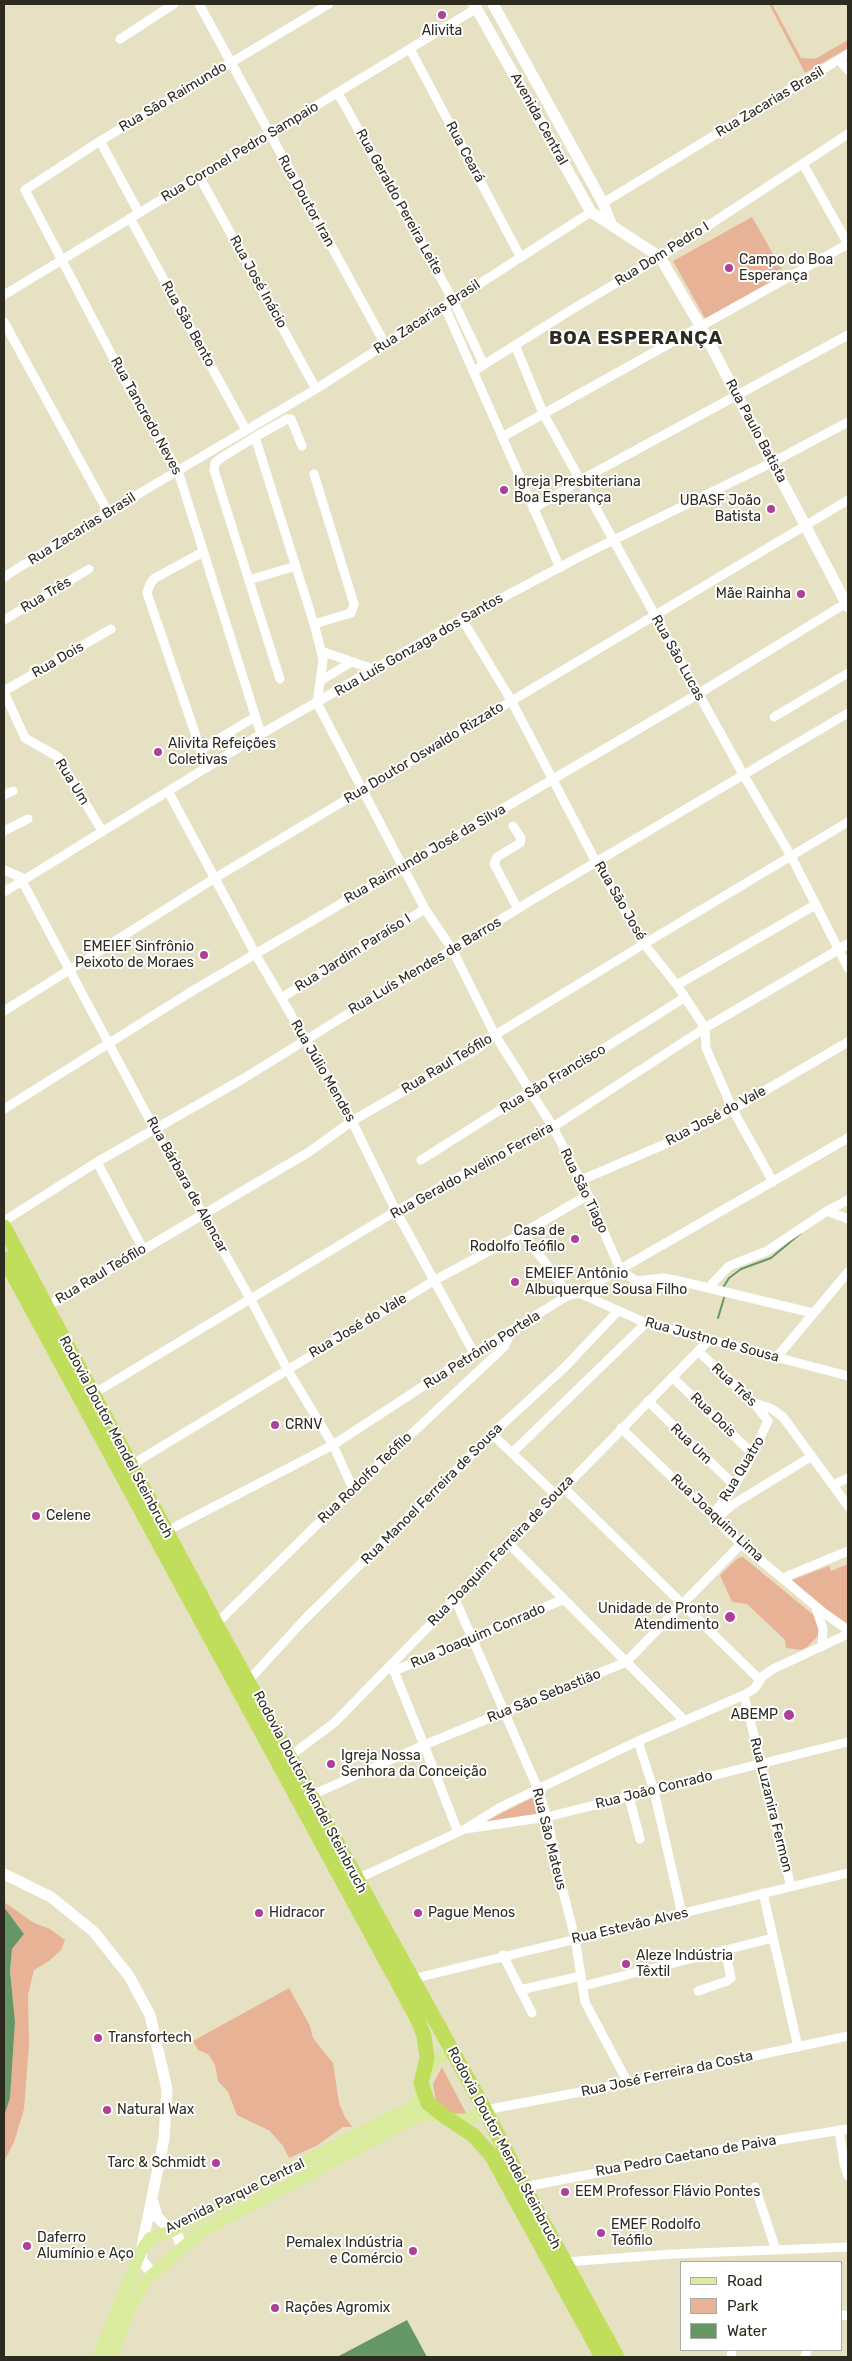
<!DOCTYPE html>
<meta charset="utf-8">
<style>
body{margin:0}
#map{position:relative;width:852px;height:2361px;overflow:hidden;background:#e7e1c4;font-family:Rubik,sans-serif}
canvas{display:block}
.frame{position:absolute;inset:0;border:5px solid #2d2a1f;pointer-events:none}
.legend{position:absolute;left:680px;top:2261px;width:162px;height:90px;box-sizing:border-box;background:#fff;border:1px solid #abaaa5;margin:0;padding:6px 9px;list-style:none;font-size:15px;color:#2d2a1f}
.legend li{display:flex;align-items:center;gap:10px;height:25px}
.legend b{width:25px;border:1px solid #abaaa5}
</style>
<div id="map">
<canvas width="852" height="2361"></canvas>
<div class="frame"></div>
<ul class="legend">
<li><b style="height:6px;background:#d9eb9d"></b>Road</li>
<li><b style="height:14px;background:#e8b296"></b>Park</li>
<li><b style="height:14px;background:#659766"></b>Water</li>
</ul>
</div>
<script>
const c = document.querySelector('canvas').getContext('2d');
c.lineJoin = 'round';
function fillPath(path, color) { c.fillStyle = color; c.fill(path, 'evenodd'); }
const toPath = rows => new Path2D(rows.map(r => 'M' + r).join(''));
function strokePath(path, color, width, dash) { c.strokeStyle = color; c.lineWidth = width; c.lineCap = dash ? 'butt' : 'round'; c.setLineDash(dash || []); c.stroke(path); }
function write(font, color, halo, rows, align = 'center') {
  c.font = font + ' Rubik,sans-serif'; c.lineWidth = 4; c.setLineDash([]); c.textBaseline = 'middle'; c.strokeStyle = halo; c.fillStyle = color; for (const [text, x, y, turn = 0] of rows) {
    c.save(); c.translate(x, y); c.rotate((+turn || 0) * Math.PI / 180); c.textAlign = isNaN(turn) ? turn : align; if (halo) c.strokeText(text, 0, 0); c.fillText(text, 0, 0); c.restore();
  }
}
fillPath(toPath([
 [769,4,772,4,801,58,815,59,848,40,848,48,805,73],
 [752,217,785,275,706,320,673,261],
 [743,1557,816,1617,819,1631,817,1637,807,1647,801,1650,786,1648,785,1640,747,1604,732,1602,720,1575,738,1558],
 [848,1564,848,1626,845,1628,792,1580,829,1566,831,1571],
 [534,1797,537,1798,542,1814,482,1823],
 [4,1902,34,1923,50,1929,65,1940,61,1950,49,1961,34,1970,28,1995,29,2044,24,2109,14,2142,4,2162,4,2117,10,2098,15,2022,10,1971,12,1949,24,1934,4,1907],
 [289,1988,310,2026,313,2038,333,2063,339,2103,345,2117,352,2127,343,2127,316,2146,289,2158,283,2146,270,2131,237,2115,228,2092,218,2081,215,2065,208,2054,198,2050,193,2041],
 [442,2067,467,2115,449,2114,436,2101,433,2084]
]), '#e8b296');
fillPath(toPath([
 [4,1907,24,1934,12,1949,10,1971,15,2022,10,2098,4,2117],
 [407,2320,427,2357,337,2357]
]), '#659766');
strokePath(toPath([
 [724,1286,729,1278,741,1269,771,1258,801,1233],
 [718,1318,724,1298]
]), '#659766', 2);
strokePath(toPath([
 [199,4,385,344],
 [120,39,174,4],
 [410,49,520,256],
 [839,60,848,70],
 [338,93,453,300,484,365],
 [100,141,139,213],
 [803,164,848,244],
 [199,176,316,389],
 [603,203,848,54],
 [130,218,246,430],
 [4,295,477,8],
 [444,305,560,568],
 [4,322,108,512],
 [515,345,543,413,743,774,791,856,848,968],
 [474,371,571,310,660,257,848,134],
 [255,437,221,458,215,463,214,470,280,679],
 [502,437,848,244],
 [302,446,291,419,287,419,255,437,314,624,321,651,323,661,317,703,425,909,452,949,495,1035,553,1127,588,1195,620,1269,636,1281,663,1278,675,1280,813,1313],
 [314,474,354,604,351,613,314,624],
 [533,509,579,481,848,335],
 [203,552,155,578,150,584,147,593,207,768],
 [4,577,108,512,316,389,591,212],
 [249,580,296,566],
 [462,619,511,700,596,862,644,944,677,985,705,1028,706,1048,733,1110,773,1182],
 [4,620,89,569],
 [321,651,373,669],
 [320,681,350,663],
 [4,691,111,629],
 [4,692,25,738,58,757,102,831],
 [774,717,848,673],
 [261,734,178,471,129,388,25,190,100,141,329,4],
 [200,750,255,717],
 [168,791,256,955,345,1107,396,1211,474,1353],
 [4,795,13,791],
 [513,826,521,838,520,843,497,857,494,864,518,909],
 [4,831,28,819],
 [4,870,25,879],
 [22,881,155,1130,251,1300,287,1369,333,1445,353,1489],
 [4,892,261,734,462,619,585,554,773,462,848,422],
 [677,985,815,905],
 [281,998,425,909],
 [4,1011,215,878,848,500],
 [4,1109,189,993,698,694,848,602],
 [421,1160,530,1091,592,1056,684,998],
 [97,1162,143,1249],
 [579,1181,663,1145,723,1115,848,1042],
 [827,1211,848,1219],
 [4,1221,97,1162,241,1080,532,900,848,713],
 [523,1233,569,1295],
 [708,1288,729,1266,767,1251,827,1211,848,1200],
 [579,1293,646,1323,848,1376],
 [46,1307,309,1152,352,1121,477,1049,495,1035,644,944,848,822],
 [698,1351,754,1403,768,1421,746,1467,729,1494,712,1515],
 [776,1358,848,1272],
 [672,1377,753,1454],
 [93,1394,396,1211,553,1127,705,1028,848,944],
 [648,1401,735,1486],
 [755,1403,772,1409,783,1417,848,1506],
 [621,1428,741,1544,824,1613,848,1630],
 [492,1434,557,1496],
 [512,1453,646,1323],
 [133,1464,435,1280,523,1233,588,1195],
 [833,1485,848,1478],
 [564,1488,760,1680],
 [716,1520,732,1505,812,1456],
 [167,1531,333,1445,474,1353,569,1295,579,1293,848,1138],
 [509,1544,685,1721],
 [783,1578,848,1551],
 [455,1599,538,1789,547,1817,559,1876,575,1938,585,2002,628,2083],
 [816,1608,823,1629,822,1647],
 [216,1624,353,1489,504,1347,511,1332],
 [391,1669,394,1671,424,1745,458,1832],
 [394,1671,562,1600],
 [249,1680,303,1621,492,1434,565,1367,617,1312],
 [744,1695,791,1887],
 [638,1741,654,1791,682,1914],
 [290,1756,334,1723,708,1341],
 [312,1795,424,1745,626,1662,741,1544],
 [629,1797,640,1839],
 [467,1828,499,1808,538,1789,638,1741,744,1695,754,1689,763,1676,773,1669,848,1634],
 [357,1879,465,1829,547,1817,848,1742],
 [763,1893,798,2047],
 [503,1955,532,2013],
 [412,1979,848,1873],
 [583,1986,773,1938],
 [520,1990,581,1976],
 [698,1991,727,1981,731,1978,725,1950],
 [485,2110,628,2083,848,2036],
 [839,2130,844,2163,848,2176],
 [524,2187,717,2150,848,2129],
 [755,2187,776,2250],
 [565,2262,672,2254,848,2247],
 [841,2315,848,2316],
 [731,2357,732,2350],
 [805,2357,807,2350]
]), '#fff', 9);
strokePath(toPath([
 [474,4,591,212,660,257,701,327,848,607],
 [493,4,603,203,612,226],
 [4,1874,51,1897,94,1932,129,1976,150,2015,167,2089,164,2139,141,2251,142,2261,152,2273],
 [153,2202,157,2217,177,2235,182,2246]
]), '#fff', 11);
strokePath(toPath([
 [98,2357,141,2251,150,2238,172,2231,414,2105,420,2097,421,2083,433,2062,445,2054,454,2054],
 [112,2357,129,2310,145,2281,199,2233,418,2116,428,2114,457,2120,469,2119,485,2110]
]), '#d9eb9d', 12);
strokePath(toPath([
 [4,1227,216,1624,485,2110,524,2187,617,2357],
 [4,1258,418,2020,424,2036,427,2058,421,2083,428,2103,444,2116,473,2135,491,2155,602,2357]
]), '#c0de5c', 15);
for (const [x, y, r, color] of [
 [442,15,5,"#b03f9a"],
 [729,268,5,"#b03f9a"],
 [504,490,5,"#b03f9a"],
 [771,509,5,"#b03f9a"],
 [801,594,5,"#b03f9a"],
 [158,752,5,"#b03f9a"],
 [204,955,5,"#b03f9a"],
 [575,1239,5,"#b03f9a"],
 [515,1282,5,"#b03f9a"],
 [275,1425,5,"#b03f9a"],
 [36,1516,5,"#b03f9a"],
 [730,1617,6,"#b03f9a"],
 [789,1715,6,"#b03f9a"],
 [331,1764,5,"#b03f9a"],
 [259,1913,5,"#b03f9a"],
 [418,1913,5,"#b03f9a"],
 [626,1964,5,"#b03f9a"],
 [98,2038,5,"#b03f9a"],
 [107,2110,5,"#b03f9a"],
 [216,2163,5,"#b03f9a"],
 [565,2192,5,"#b03f9a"],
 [601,2233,5,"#b03f9a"],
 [27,2246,5,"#b03f9a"],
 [413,2251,5,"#b03f9a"],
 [275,2308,5,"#b03f9a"]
]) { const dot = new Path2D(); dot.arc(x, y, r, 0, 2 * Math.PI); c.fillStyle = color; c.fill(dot); strokePath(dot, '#fff', 2); }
write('14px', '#2d2a1f', '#fff', [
 ["Alivita",442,31,"center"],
 ["Campo do Boa",739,260],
 ["Esperança",739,276],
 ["Igreja Presbiteriana",514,482],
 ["Boa Esperança",514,498],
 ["UBASF João",761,501,"right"],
 ["Batista",761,517,"right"],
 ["Mãe Rainha",791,594,"right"],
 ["Alivita Refeições",168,744],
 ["Coletivas",168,760],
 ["EMEIEF Sinfrônio",194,947,"right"],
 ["Peixoto de Moraes",194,963,"right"],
 ["Casa de",565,1231,"right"],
 ["Rodolfo Teófilo",565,1247,"right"],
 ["EMEIEF Antônio",525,1274],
 ["Albuquerque Sousa Filho",525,1290],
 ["CRNV",285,1425],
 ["Celene",46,1516],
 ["Unidade de Pronto",719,1609,"right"],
 ["Atendimento",719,1625,"right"],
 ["ABEMP",778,1715,"right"],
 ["Igreja Nossa",341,1756],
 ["Senhora da Conceição",341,1772],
 ["Hidracor",269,1913],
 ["Pague Menos",428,1913],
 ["Aleze Indústria",636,1956],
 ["Têxtil",636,1972],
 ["Transfortech",108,2038],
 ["Natural Wax",117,2110],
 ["Tarc & Schmidt",206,2163,"right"],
 ["EEM Professor Flávio Pontes",575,2192],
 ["EMEF Rodolfo",611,2225],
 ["Teófilo",611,2241],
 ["Daferro",37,2238],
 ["Alumínio e Aço",37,2254],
 ["Pemalex Indústria",403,2243,"right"],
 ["e Comércio",403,2259,"right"],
 ["Rações Agromix",285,2308]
], 'left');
write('14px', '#2d2a1f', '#fff', [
 ["Rua São Raimundo",173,97,-31],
 ["Rua Zacarias Brasil",770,102,-31],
 ["Avenida Central",539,119,61],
 ["Rua Coronel Pedro Sampaio",240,152,-31],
 ["Rua Ceará",465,152,62],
 ["Rua Doutor Iran",306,201,61],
 ["Rua Geraldo Pereira Leite",399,202,61],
 ["Rua Dom Pedro I",662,254,-32],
 ["Rua José Inácio",258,282,61],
 ["Rua Zacarias Brasil",427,317,-33],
 ["Rua São Bento",188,324,61],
 ["Rua Tancredo Neves",146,416,61],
 ["Rua Paulo Batista",756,431,62],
 ["Rua Zacarias Brasil",82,529,-32],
 ["Rua Três",46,595,-31],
 ["Rua Luís Gonzaga dos Santos",419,645,-30],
 ["Rua São Lucas",678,658,61],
 ["Rua Dois",58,660,-30],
 ["Rua Doutor Oswaldo Rizzato",424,753,-31],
 ["Rua Um",72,782,58],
 ["Rua Raimundo José da Silva",425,854,-30],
 ["Rua São José",620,901,60],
 ["Rua Jardim Paraíso I",353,953,-32],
 ["Rua Luís Mendes de Barros",425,966,-31],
 ["Rua Raul Teófilo",447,1064,-31],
 ["Rua Júlio Mendes",323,1071,60],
 ["Rua São Francisco",553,1079,-31],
 ["Rua José do Vale",716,1116,-28],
 ["Rua Geraldo Avelino Ferreira",472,1171,-29],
 ["Rua Bárbara de Alencar",187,1185,61],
 ["Rua São Tiago",584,1191,64],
 ["Rua Raul Teófilo",101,1274,-31],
 ["Rua José do Vale",358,1326,-31],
 ["Rua Justno de Sousa",712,1340,15],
 ["Rua Petrônio Portela",482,1350,-32],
 ["Rua Três",734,1385,43],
 ["Rua Dois",713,1415,44],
 ["Rodovia Doutor Mendel Steinbruch",116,1437,62],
 ["Rua Um",691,1444,44],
 ["Rua Quatro",742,1469,-59],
 ["Rua Rodolfo Teófilo",365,1478,-44],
 ["Rua Manoel Ferreira de Sousa",432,1494,-45],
 ["Rua Joaquim Lima",717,1518,43],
 ["Rua Joaquim Ferreira de Souza",501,1551,-46],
 ["Rua Joaquim Conrado",478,1636,-23],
 ["Rua São Sebastião",544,1696,-22],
 ["Rua João Conrado",654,1790,-14],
 ["Rodovia Doutor Mendel Steinbruch",310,1792,62],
 ["Rua Luzanira Fermon",771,1805,76],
 ["Rua São Mateus",549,1839,76],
 ["Rua Estevão Alves",630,1926,-13],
 ["Rua José Ferreira da Costa",667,2074,-12],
 ["Rodovia Doutor Mendel Steinbruch",504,2148,62],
 ["Rua Pedro Caetano de Paiva",686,2156,-10],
 ["Avenida Parque Central",235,2196,-26]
]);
c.letterSpacing = '1px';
write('bold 19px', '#2d2a1f', '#fff', [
 ["BOA ESPERANÇA",636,339]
]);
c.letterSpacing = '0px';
</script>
